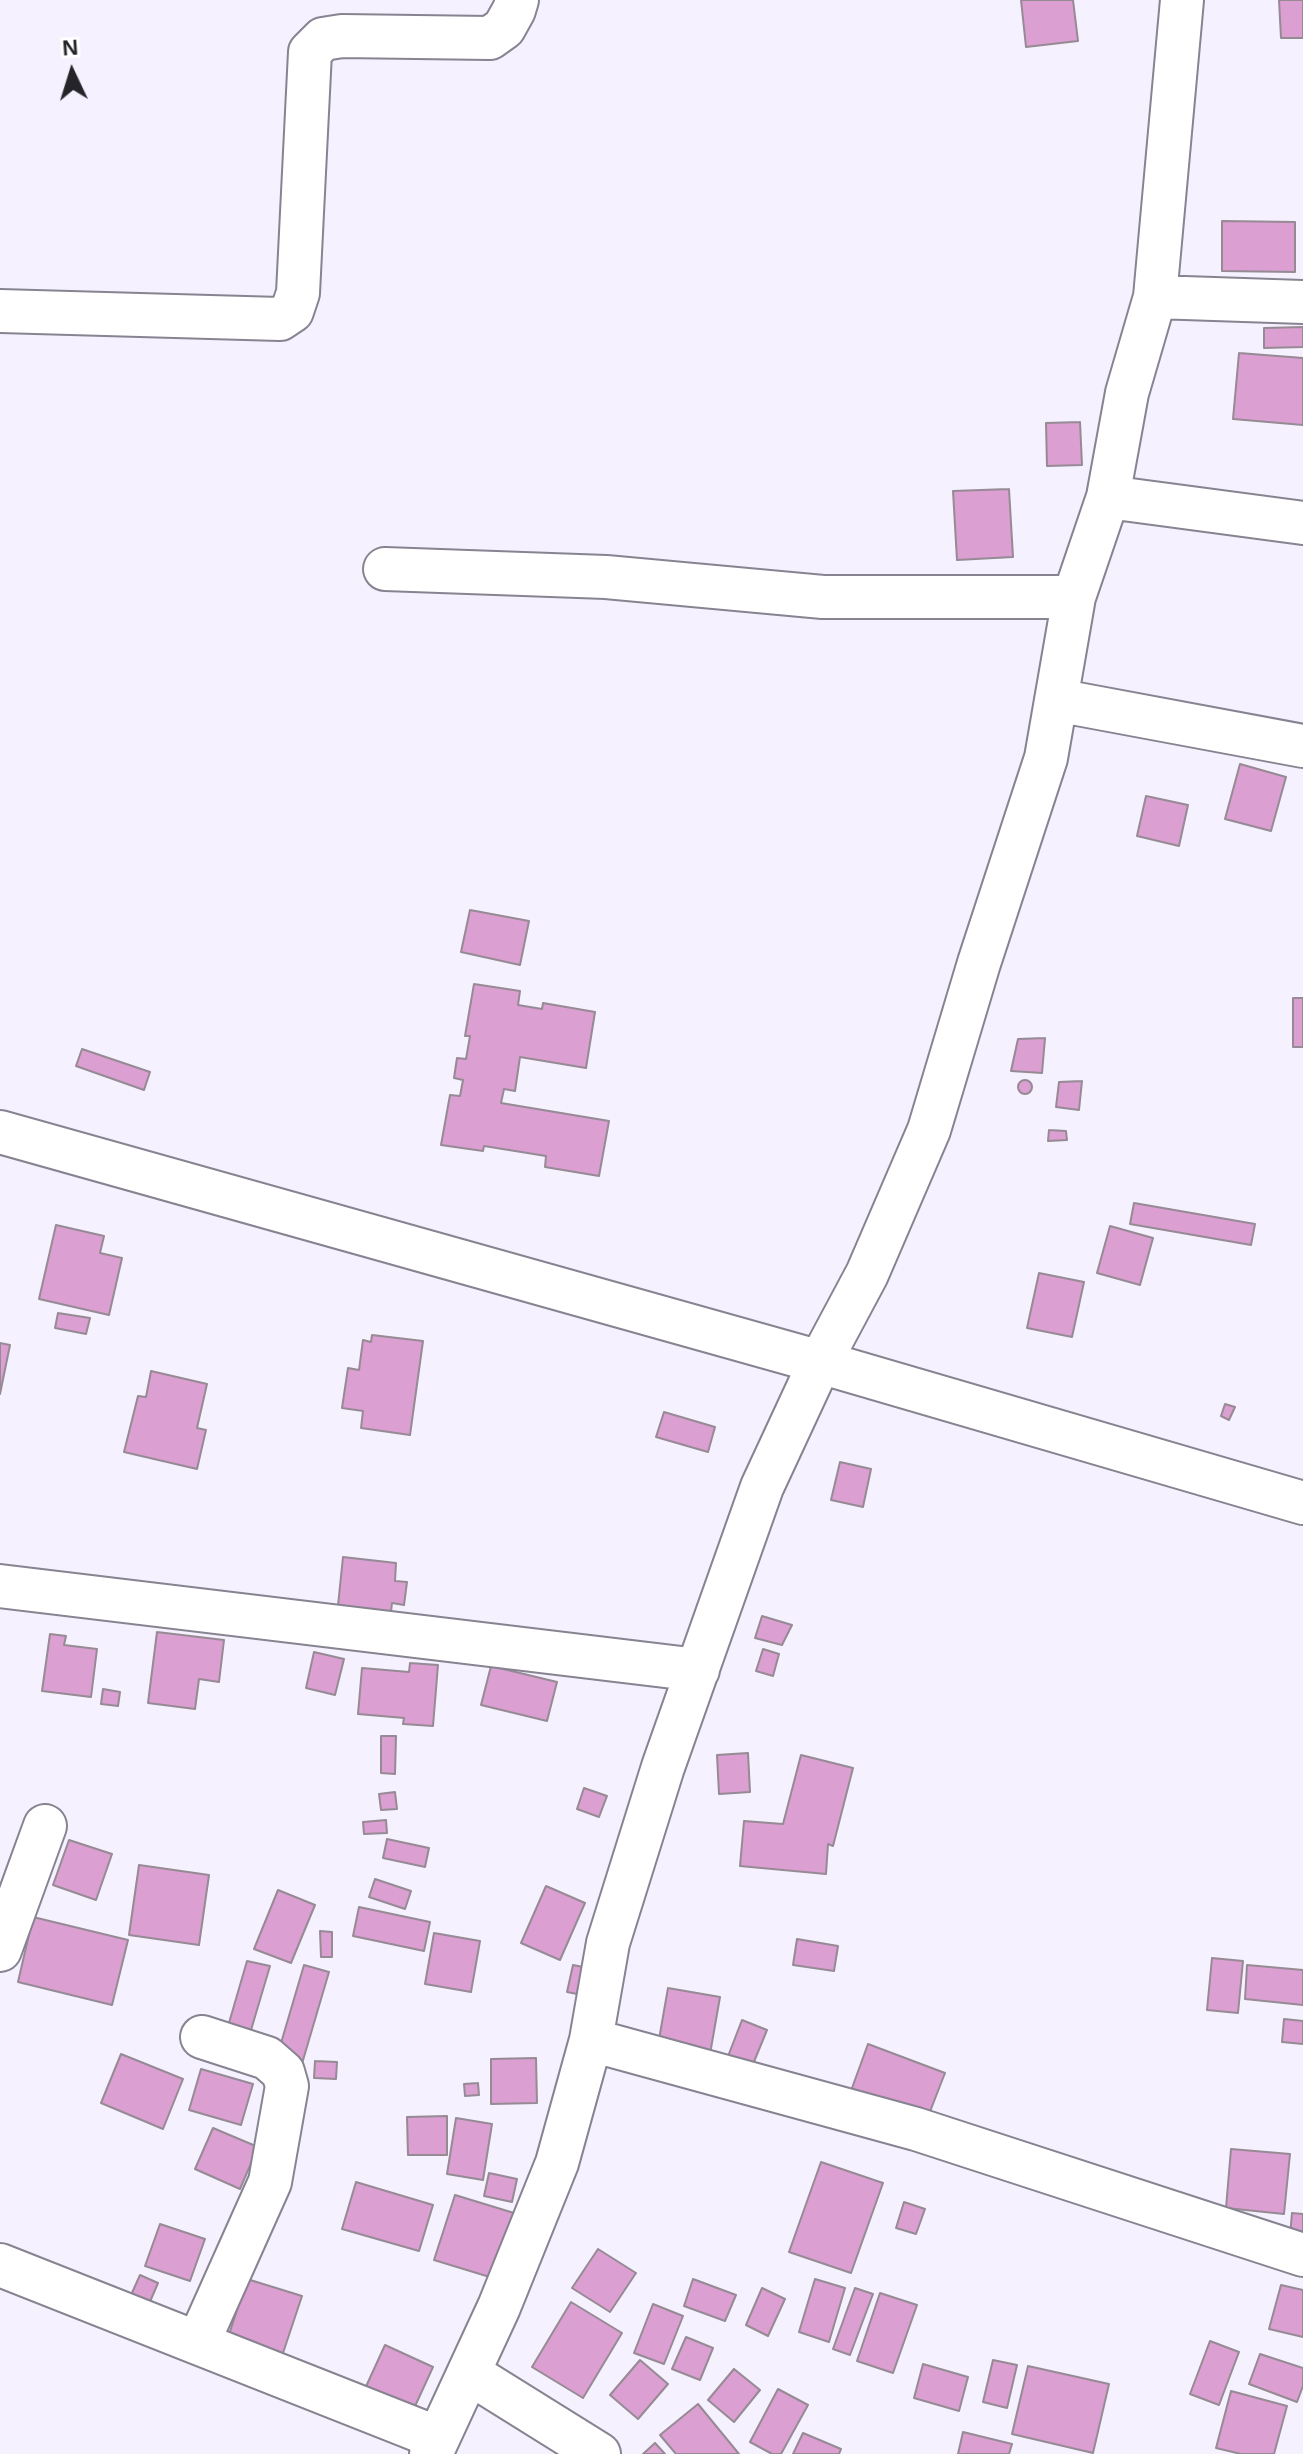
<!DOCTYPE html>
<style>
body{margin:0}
#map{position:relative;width:1303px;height:2454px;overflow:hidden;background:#f5f1ff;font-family:Arial,sans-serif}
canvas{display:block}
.north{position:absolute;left:32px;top:32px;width:80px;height:80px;-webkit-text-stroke:6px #fff;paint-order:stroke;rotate:356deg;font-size:22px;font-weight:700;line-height:32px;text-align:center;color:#252429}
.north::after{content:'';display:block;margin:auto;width:28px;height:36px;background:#252429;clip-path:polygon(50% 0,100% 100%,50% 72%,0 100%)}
</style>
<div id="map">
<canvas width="1303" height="2454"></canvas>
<div class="north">N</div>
</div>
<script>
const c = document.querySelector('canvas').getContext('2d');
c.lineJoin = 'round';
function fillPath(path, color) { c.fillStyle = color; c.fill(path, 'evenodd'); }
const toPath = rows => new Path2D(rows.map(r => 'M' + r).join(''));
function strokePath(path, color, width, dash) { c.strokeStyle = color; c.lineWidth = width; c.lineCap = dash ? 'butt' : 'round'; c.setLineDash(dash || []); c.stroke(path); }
const building = toPath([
 [1021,0,1073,0,1078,41,1026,47,1021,0],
 [1279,0,1303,0,1303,38,1281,38,1279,0],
 [1222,221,1295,222,1295,272,1222,271,1222,221],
 [1303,327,1303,347,1264,348,1264,328,1303,327],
 [1239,353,1303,358,1303,425,1233,419,1239,353],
 [1080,422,1082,465,1047,466,1046,423,1080,422],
 [1009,489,1013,557,957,560,953,491,1009,489],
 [1240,764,1286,777,1271,831,1225,819,1240,764],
 [1146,796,1188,805,1179,846,1137,836,1146,796],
 [470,910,529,921,520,965,461,952,470,910],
 [474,984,520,991,518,1005,542,1009,543,1003,595,1012,586,1068,520,1057,515,1091,504,1089,501,1103,609,1121,599,1176,545,1167,546,1156,484,1146,483,1151,441,1145,450,1095,460,1096,463,1080,454,1078,457,1058,466,1059,470,1036,465,1036,474,984],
 [1293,998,1303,998,1303,1047,1293,1047,1293,998],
 [1045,1038,1042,1073,1011,1071,1018,1039,1045,1038],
 [82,1049,150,1072,144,1090,76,1066,82,1049],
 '1018 1087a7 7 0 1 1 14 0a7 7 0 1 1-14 0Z',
 [1082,1081,1079,1110,1056,1107,1059,1082,1082,1081],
 [1049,1130,1066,1131,1067,1140,1048,1141,1049,1130],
 [1134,1203,1255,1224,1251,1245,1130,1224,1134,1203],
 [56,1225,104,1236,100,1253,122,1258,109,1315,39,1299,56,1225],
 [1110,1226,1153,1238,1140,1285,1097,1273,1110,1226],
 [1039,1273,1084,1282,1072,1337,1027,1328,1039,1273],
 [58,1313,90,1318,86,1334,55,1328,58,1313],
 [372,1335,423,1341,410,1435,361,1428,363,1411,342,1408,348,1368,359,1370,363,1340,371,1342,372,1335],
 [0,1343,10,1345,0,1394,0,1343],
 [151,1371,207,1384,197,1428,206,1430,197,1469,124,1452,138,1396,146,1397,151,1371],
 [1225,1404,1235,1407,1229,1420,1221,1416,1225,1404],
 [664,1412,715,1427,708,1452,656,1437,664,1412],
 [840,1462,871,1469,863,1507,831,1500,840,1462],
 [343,1557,396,1563,395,1581,407,1582,404,1605,392,1603,390,1621,337,1615,343,1557],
 [762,1616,792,1625,782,1645,755,1638,762,1616],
 [157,1632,224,1640,219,1682,199,1679,195,1709,148,1703,157,1632],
 [50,1634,66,1636,64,1645,97,1649,91,1697,42,1691,50,1634],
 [763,1649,779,1654,773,1676,756,1671,763,1649],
 [314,1652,344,1659,335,1695,306,1688,314,1652],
 [410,1663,438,1665,433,1726,403,1724,404,1718,358,1714,362,1668,409,1672,410,1663],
 [491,1666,557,1682,547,1721,481,1705,491,1666],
 [103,1689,120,1692,118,1706,101,1704,103,1689],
 [381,1736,396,1736,395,1774,381,1773,381,1736],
 [748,1753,750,1792,719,1794,717,1755,748,1753],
 [801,1755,853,1768,833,1846,828,1844,826,1874,740,1866,744,1821,783,1824,801,1755],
 [584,1788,607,1796,599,1817,577,1809,584,1788],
 [395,1792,397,1809,381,1810,379,1794,395,1792],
 [386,1820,387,1833,364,1834,363,1822,386,1820],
 [387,1839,429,1848,425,1867,383,1858,387,1839],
 [69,1840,112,1854,96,1900,53,1885,69,1840],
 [139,1865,209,1875,199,1945,129,1935,139,1865],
 [375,1879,411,1891,405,1909,369,1897,375,1879],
 [546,1886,585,1903,560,1960,521,1943,546,1886],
 [278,1890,315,1905,291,1963,254,1949,278,1890],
 [359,1907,430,1922,424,1951,353,1936,359,1907],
 [33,1917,128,1940,112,2005,18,1982,33,1917],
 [320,1931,332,1932,332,1957,321,1957,320,1931],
 [434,1933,480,1941,471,1992,425,1984,434,1933],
 [797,1939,838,1946,834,1971,793,1965,797,1939],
 [1212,1958,1243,1961,1238,2013,1207,2010,1212,1958],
 [247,1961,270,1966,246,2047,224,2040,247,1961],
 [304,1965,329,1972,301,2067,276,2060,304,1965],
 [573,1965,593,1969,587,1996,567,1992,573,1965],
 [1247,1965,1303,1970,1303,2005,1245,1999,1247,1965],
 [668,1988,720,1997,710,2054,658,2045,668,1988],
 [1284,2019,1303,2021,1303,2044,1282,2042,1284,2019],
 [742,2020,767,2030,749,2074,725,2064,742,2020],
 [868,2044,945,2073,924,2127,848,2099,868,2044],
 [121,2054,183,2079,163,2129,101,2103,121,2054],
 [536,2058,537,2103,491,2104,491,2059,536,2058],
 [315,2061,337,2062,336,2079,314,2078,315,2061],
 [201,2069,253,2084,241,2125,189,2110,201,2069],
 [478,2083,479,2095,465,2096,464,2084,478,2083],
 [447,2116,447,2155,408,2155,407,2117,447,2116],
 [456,2118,492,2124,483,2180,447,2174,456,2118],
 [213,2128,258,2147,240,2189,195,2169,213,2128],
 [1231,2149,1290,2154,1284,2214,1226,2208,1231,2149],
 [821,2162,883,2183,851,2273,789,2252,821,2162],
 [489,2173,517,2179,512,2202,484,2196,489,2173],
 [356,2182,433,2205,419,2251,342,2229,356,2182],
 [455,2195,514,2213,493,2278,434,2260,455,2195],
 [904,2202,925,2209,916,2234,896,2228,904,2202],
 [1292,2213,1303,2214,1303,2238,1290,2236,1292,2213],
 [160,2224,205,2239,190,2281,145,2266,160,2224],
 [598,2249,636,2273,610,2312,572,2288,598,2249],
 [140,2275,158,2283,146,2311,127,2304,140,2275],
 [247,2279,302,2296,280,2362,226,2344,247,2279],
 [693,2279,736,2295,725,2321,684,2306,693,2279],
 [815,2279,845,2288,829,2342,799,2332,815,2279],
 [1281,2285,1303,2290,1303,2337,1269,2329,1281,2285],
 [762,2288,785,2299,768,2336,746,2325,762,2288],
 [855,2288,873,2294,850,2355,833,2349,855,2288],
 [880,2293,917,2305,893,2373,857,2361,880,2293],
 [571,2302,622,2333,583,2398,532,2367,571,2302],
 [653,2304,683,2316,664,2364,634,2353,653,2304],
 [686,2337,713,2348,700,2380,672,2369,686,2337],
 [1210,2341,1239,2352,1219,2405,1190,2394,1210,2341],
 [385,2345,433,2367,411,2415,363,2393,385,2345],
 [1260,2354,1303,2368,1303,2386,1297,2402,1249,2384,1260,2354],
 [640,2360,668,2384,638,2419,610,2395,640,2360],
 [993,2360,1017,2365,1007,2408,983,2402,993,2360],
 [923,2364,968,2377,959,2411,914,2398,923,2364],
 [1028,2366,1109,2384,1093,2453,1012,2434,1028,2366],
 [734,2369,760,2390,734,2422,708,2400,734,2369],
 [778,2389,808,2405,781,2454,772,2454,750,2442,778,2389],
 [1231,2391,1287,2406,1274,2454,1241,2454,1216,2448,1231,2391],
 [698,2404,739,2454,676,2454,660,2435,698,2404],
 [963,2432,1012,2444,1009,2454,958,2454,963,2432],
 [803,2433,841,2449,839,2454,793,2454,803,2433],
 [655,2443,665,2454,643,2454,655,2443]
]);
fillPath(building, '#db9fd1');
strokePath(building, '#968a94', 2);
const minor = toPath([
 [1155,297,1303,302],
 [0,311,280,319,292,311,298,293,310,52,323,39,342,36,490,38,504,28,514,10,517,0],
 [1108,497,1303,523],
 [385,569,606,577,823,597,1074,597],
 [1056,700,1303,746],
 [0,1132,820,1362,1303,1503],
 [0,1586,698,1670],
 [0,1950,45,1826],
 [591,2040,916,2129,1303,2255],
 [0,2265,438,2438],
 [198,2343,270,2182,287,2086,283,2072,267,2058,202,2037],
 [469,2373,599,2454],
 [431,2454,499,2307,557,2163,591,2040,608,1943,663,1767,762,1487,820,1362,867,1274,929,1130,979,963,1046,758,1074,597,1108,497,1127,393,1155,297,1182,0]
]);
strokePath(minor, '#878390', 46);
strokePath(minor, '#fff', 42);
</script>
